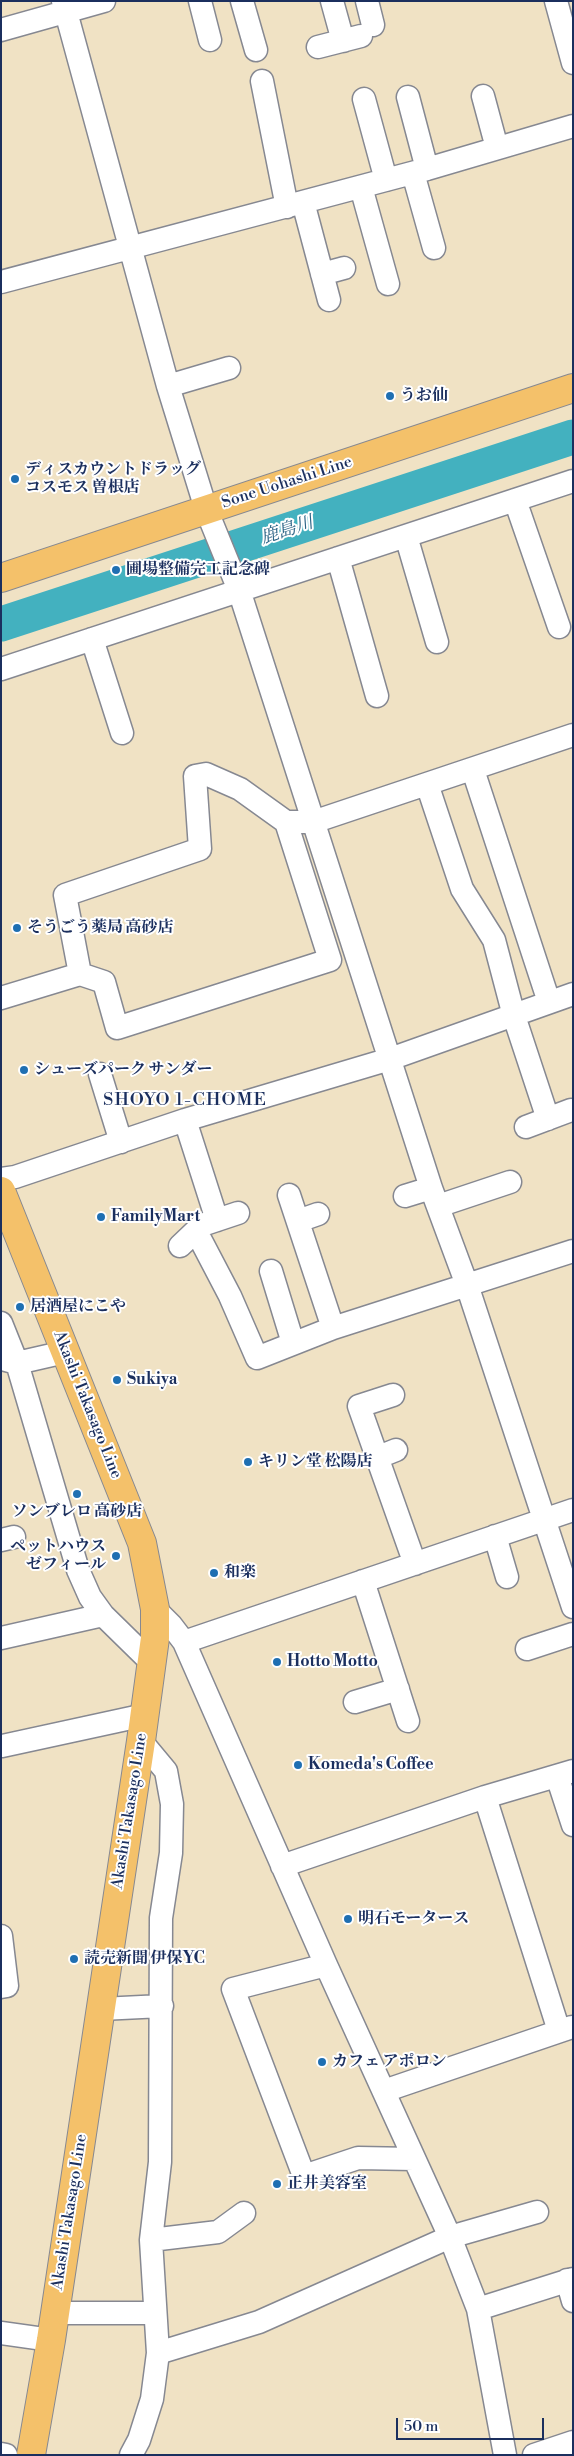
<!DOCTYPE html>
<meta charset="utf-8">
<style>
body{margin:0}
#map{position:relative;width:574px;height:2456px;overflow:hidden;background:#f0e2c4;font-family:"Libre Bodoni",serif}
canvas{display:block}
.frame{position:absolute;inset:0;border:2px solid #1b2f5e;pointer-events:none}
.scale{position:absolute;left:396px;top:2418px;width:148px;height:22px;box-sizing:border-box;border:2px solid #1b2f5e;border-top:0;padding-left:6px;font-size:15px;line-height:18px;white-space:nowrap;color:#1b2f5e;-webkit-text-stroke:4px #fff;paint-order:stroke}
</style>
<div id="map">
<canvas width="574" height="2456"></canvas>
<div class="frame"></div>
<div class="scale">50 m</div>
</div>
<script>
const c = document.querySelector('canvas').getContext('2d');
c.lineJoin = 'round';
const toPath = rows => new Path2D(rows.map(r => 'M' + r).join(''));
function strokePath(path, color, width, dash) { c.strokeStyle = color; c.lineWidth = width; c.lineCap = dash ? 'butt' : 'round'; c.setLineDash(dash || []); c.stroke(path); }
function write(font, color, halo, rows, align = 'center') {
  c.font = font + ' "Libre Bodoni","Noto Serif JP",serif'; c.lineWidth = 4; c.setLineDash([]); c.textBaseline = 'middle'; c.strokeStyle = halo; c.fillStyle = color; for (const [text, x, y, turn = 0] of rows) {
    c.save(); c.translate(x, y); c.rotate((+turn || 0) * Math.PI / 180); c.textAlign = isNaN(turn) ? turn : align; if (halo) c.strokeText(text, 0, 0); c.fillText(text, 0, 0); c.restore();
  }
}
strokePath(toPath([
 [1,624,573,437]
]), '#43b1bf', 35);
const minor = toPath([
 [63,1,168,386,206,509,239,590,431,1188,467,1285,573,1607],
 [200,1,210,40],
 [242,1,256,50],
 [332,1,343,41],
 [367,1,373,25],
 [556,1,573,63],
 [1,30,104,1],
 [318,47,361,36],
 [262,81,287,207],
 [483,96,497,148],
 [408,97,427,169],
 [364,99,386,180],
 [413,173,434,248],
 [361,187,388,284],
 [303,202,329,300],
 [322,274,344,268],
 [1,282,427,169,573,126],
 [168,386,229,368],
 [515,500,559,627],
 [406,536,437,642],
 [338,558,377,696],
 [92,639,122,733],
 [1,669,573,481],
 [473,770,549,1002],
 [427,784,462,889,494,940,514,1016,548,1119],
 [80,974,65,895,200,849,195,776,206,774,240,789,286,822,313,822,573,735],
 [1,998,80,974,104,982,117,1028,330,960,286,822],
 [100,1074,121,1142],
 [185,1120,217,1220],
 [526,1127,571,1110],
 [1,1179,15,1177,185,1120,390,1059,573,994],
 [289,1195,333,1328],
 [405,1196,431,1188],
 [438,1206,510,1182],
 [298,1221,318,1214],
 [196,1231,230,1296,257,1358,333,1328,573,1251],
 [180,1246,202,1225,238,1213],
 [271,1271,293,1343],
 [1,1323,17,1363,78,1570,90,1597,103,1615,152,1663],
 [2,1359,17,1363,65,1352],
 [393,1395,359,1406,415,1564],
 [376,1458,396,1450],
 [495,1536,507,1577],
 [1,1540,14,1537],
 [363,1581,408,1721],
 [155,1609,171,1625,184,1642,326,1965,450,2237,478,2309,505,2455],
 [1,1638,103,1615],
 [184,1642,573,1510],
 [527,1649,573,1634],
 [355,1702,398,1689],
 [2,1746,145,1715],
 [557,1776,573,1825],
 [485,1797,559,2031],
 [282,1866,485,1797,573,1771],
 [1,1936,7,1986,1,1987],
 [326,1965,233,1989,304,2176,358,2158,414,2159],
 [101,2009,162,2006],
 [384,2091,572,2027],
 [151,2240,218,2232,244,2213],
 [567,2280,573,2301],
 [478,2309,573,2279],
 [54,2313,155,2313],
 [1,2333,51,2340],
 [158,2353,259,2322,450,2237,537,2212],
 [1,2454,6,2455],
 [131,2455,139,2440,152,2399,158,2353,151,2240,160,2162,161,1918,171,1853,172,1804,166,1771,141,1741],
 [534,2455,573,2442]
]);
const major = toPath([
 [1,578,573,388],
 [1,1191,142,1543,155,1609,155,1638,141,1741,51,2340,31,2455]
]);
strokePath(minor, '#868891', 25);
strokePath(major, '#868891', 30);
strokePath(minor, '#fff', 22);
strokePath(major, '#f4c16a', 28);
for (const [x, y, r, color] of [
 [390,396,5,"#1f6fb2"],
 [15,479,5,"#1f6fb2"],
 [116,570,5,"#1f6fb2"],
 [17,928,5,"#1f6fb2"],
 [24,1070,5,"#1f6fb2"],
 [101,1217,5,"#1f6fb2"],
 [20,1307,5,"#1f6fb2"],
 [117,1380,5,"#1f6fb2"],
 [248,1462,5,"#1f6fb2"],
 [77,1494,5,"#1f6fb2"],
 [116,1556,5,"#1f6fb2"],
 [214,1573,5,"#1f6fb2"],
 [277,1662,5,"#1f6fb2"],
 [298,1765,5,"#1f6fb2"],
 [348,1919,5,"#1f6fb2"],
 [74,1959,5,"#1f6fb2"],
 [322,2062,5,"#1f6fb2"],
 [277,2184,5,"#1f6fb2"]
]) { const dot = new Path2D(); dot.arc(x, y, r, 0, 2 * Math.PI); c.fillStyle = color; c.fill(dot); strokePath(dot, '#fff', 2); }
write('bold 16px', '#1b2f5e', '#fff', [
 ["うお仙",400,396],
 ["ディスカウントドラッグ",25,470],
 ["コスモス 曽根店",25,488],
 ["圃場整備完工記念碑",126,570],
 ["そうごう薬局 高砂店",27,928],
 ["シューズパーク サンダー",34,1070],
 ["FamilyMart",111,1217],
 ["居酒屋にこや",30,1307],
 ["Sukiya",127,1380],
 ["キリン堂 松陽店",258,1462],
 ["ソンブレロ 高砂店",77,1512,"center"],
 ["ペットハウス",106,1547,"right"],
 ["ゼフィール",106,1565,"right"],
 ["和楽",224,1573],
 ["Hotto Motto",287,1662],
 ["Komeda's Coffee",308,1765],
 ["明石モータース",358,1919],
 ["読売新聞 伊保YC",84,1959],
 ["カフェ アポロン",332,2062],
 ["正井美容室",287,2184]
], 'left');
write('16px', '#1b2f5e', '#fff', [
 ["Sone Uohashi Line",287,483,-18],
 ["Akashi Takasago Line",87,1405,68],
 ["Akashi Takasago Line",130,1811,-81],
 ["Akashi Takasago Line",70,2212,-81]
]);
write('italic 18px', '#2b6385', '#fff', [
 ["鹿島川",287,531,-18]
]);
c.letterSpacing = '1px';
write('18px', '#1b2f5e', '#fff', [
 ["SHOYO 1-CHOME",185,1101]
]);
c.letterSpacing = '0px';
</script>
